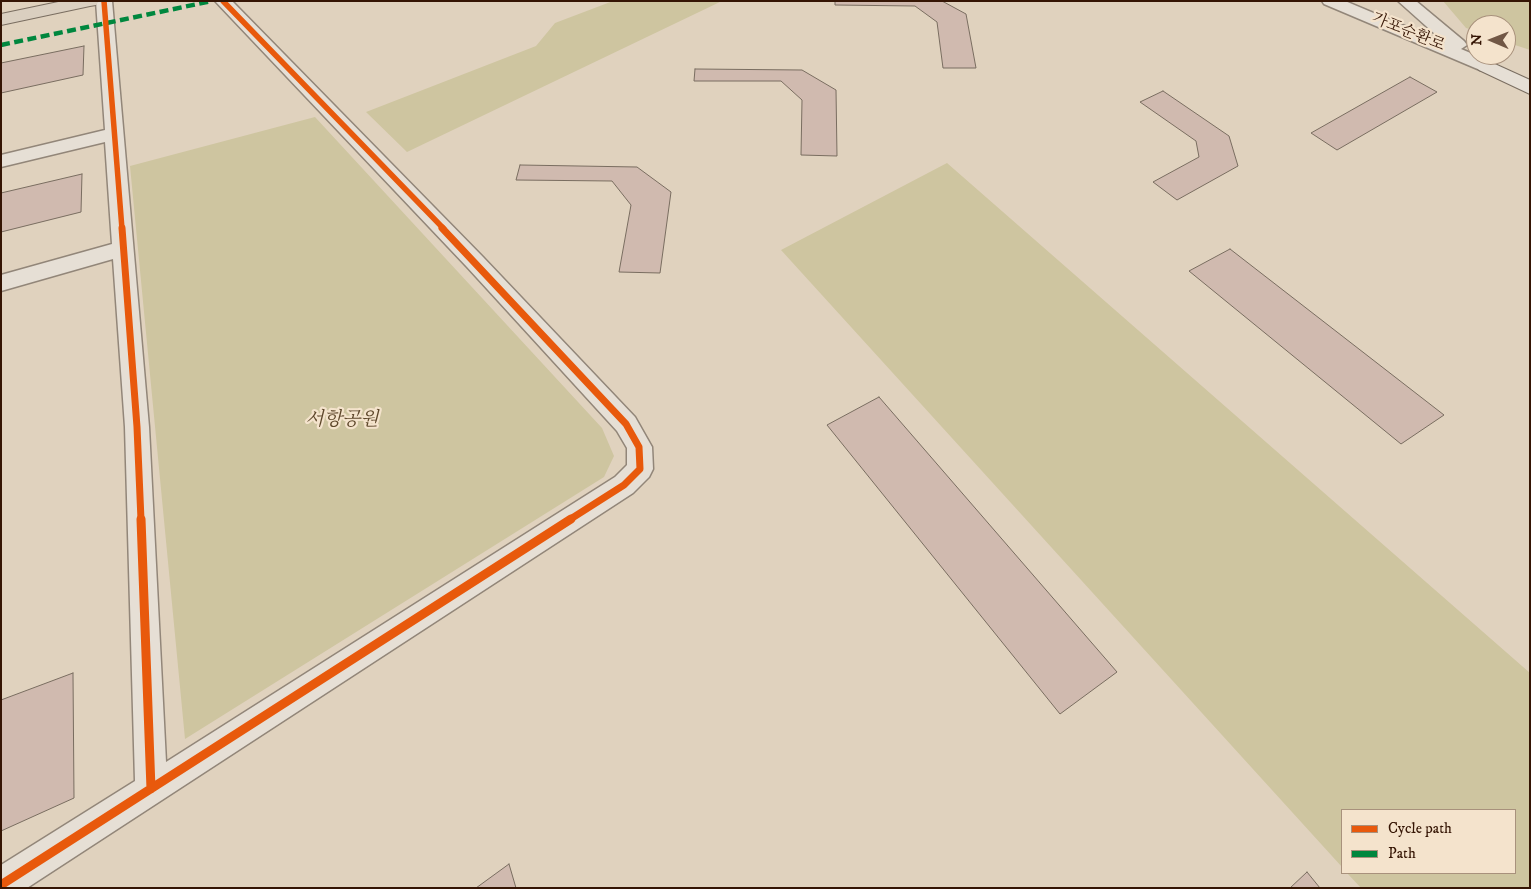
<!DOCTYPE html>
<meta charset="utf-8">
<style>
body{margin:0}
#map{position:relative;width:1531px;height:889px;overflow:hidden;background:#e0d2be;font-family:"IM FELL DW Pica",serif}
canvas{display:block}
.frame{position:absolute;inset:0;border:2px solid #351504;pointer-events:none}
.legend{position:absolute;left:1341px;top:809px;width:175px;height:65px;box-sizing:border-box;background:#f4e3cc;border:1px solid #a8917c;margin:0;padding:6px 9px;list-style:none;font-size:15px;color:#351504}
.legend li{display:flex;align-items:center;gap:10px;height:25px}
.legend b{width:25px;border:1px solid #a8917c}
.north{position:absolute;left:1466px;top:15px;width:50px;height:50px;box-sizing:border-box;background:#f4e3cc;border:1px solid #a8917c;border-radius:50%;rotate:271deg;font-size:14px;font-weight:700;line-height:20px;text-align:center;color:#351504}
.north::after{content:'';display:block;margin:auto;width:18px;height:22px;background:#715745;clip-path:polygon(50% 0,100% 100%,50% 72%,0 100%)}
</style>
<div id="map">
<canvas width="1531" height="889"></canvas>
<div class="frame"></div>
<ul class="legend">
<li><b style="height:6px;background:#e8590c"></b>Cycle path</li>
<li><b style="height:6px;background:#00873e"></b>Path</li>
</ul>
<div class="north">N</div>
</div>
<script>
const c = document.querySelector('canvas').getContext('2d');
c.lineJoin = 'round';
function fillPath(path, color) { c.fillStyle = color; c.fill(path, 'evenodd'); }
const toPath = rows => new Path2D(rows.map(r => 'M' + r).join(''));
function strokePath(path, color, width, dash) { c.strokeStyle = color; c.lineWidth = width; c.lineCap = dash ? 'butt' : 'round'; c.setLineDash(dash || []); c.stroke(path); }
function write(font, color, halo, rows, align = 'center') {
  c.font = font + ' "IM FELL DW Pica","Noto Serif KR",serif'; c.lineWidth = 4.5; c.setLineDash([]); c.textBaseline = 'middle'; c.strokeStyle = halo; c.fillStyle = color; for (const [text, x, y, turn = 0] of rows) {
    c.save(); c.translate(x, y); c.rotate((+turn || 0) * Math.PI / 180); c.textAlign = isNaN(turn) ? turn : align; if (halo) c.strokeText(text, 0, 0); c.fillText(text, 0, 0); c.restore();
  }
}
fillPath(toPath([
 [613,1,722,1,407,152,366,112,536,46,555,23],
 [1443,1,1530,1,1530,50,1506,42,1506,25,1476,25,1476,31,1466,28],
 [315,117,602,428,614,456,604,477,185,739,130,166],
 [947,163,1530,673,1530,888,1361,888,1347,873,1515,873,1515,810,1342,810,1342,867,781,250]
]), '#cec5a0');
const building = toPath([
 [835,1,942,1,966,14,976,68,943,68,937,22,915,6,835,5,835,1],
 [84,46,83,75,1,93,1,63,84,46],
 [695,69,802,70,836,90,837,156,801,155,802,100,781,81,694,81,695,69],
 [1410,77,1437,92,1337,150,1311,133,1410,77],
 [1163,91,1229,136,1238,166,1177,200,1153,182,1199,157,1196,141,1140,102,1163,91],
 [520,165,637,167,671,192,660,273,619,272,631,205,612,181,516,180,520,165],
 [82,174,81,212,1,232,1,193,82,174],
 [1230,249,1444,415,1401,444,1189,271,1230,249],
 [879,397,1117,672,1060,714,827,425,879,397],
 [73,673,74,798,1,831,1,700,73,673],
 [509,864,516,888,476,888,509,864],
 [1307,872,1320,888,1290,888,1307,872]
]);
fillPath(building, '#d0baaf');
strokePath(building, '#796d60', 1);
const street = toPath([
 [96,1,112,1,149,427,166,762,615,477,627,465,627,448,617,431,467,267,215,1,232,1,483,257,635,417,652,447,653,469,649,477,633,493,27,888,1,888,1,865,135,781,125,427,113,259,1,291,1,275,112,244,105,142,1,167,1,155,105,130,96,1],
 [1322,1,1345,1,1445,43,1398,1,1416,1,1464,41,1467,45,1461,49,1492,62,1495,66,1492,70,1486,71,1480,70,1324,4,1322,1]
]);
const secondary = toPath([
 [1486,60,1530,80,1530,94,1479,70,1476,66,1479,62,1486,60]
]);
const primary = toPath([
 [63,1,99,1,96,5,90,6,1,25,1,14,63,1]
]);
strokePath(street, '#928679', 3);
strokePath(secondary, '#796d60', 2);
strokePath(primary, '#796d60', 2);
fillPath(street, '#e6dfd5');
fillPath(secondary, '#e6dfd5');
fillPath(primary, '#dacfc0');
strokePath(toPath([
 [1,45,212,1]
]), '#00873e', 4.5, [9, 4.5]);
strokePath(toPath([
 [104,1,122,229],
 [223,1,444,229]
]), '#e8590c', 5.5);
strokePath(toPath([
 [122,228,137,427,141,520],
 [442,228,626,424,639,447,640,469,624,485,569,520]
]), '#e8590c', 7);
strokePath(toPath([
 [141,519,151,789],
 [1,885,571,519]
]), '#e8590c', 9);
write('16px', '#351504', '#f4e3cc', [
 ["가포순환로",1408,33,22]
]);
write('italic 19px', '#5e472b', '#f4e3cc', [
 ["서항공원",342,421]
]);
</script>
